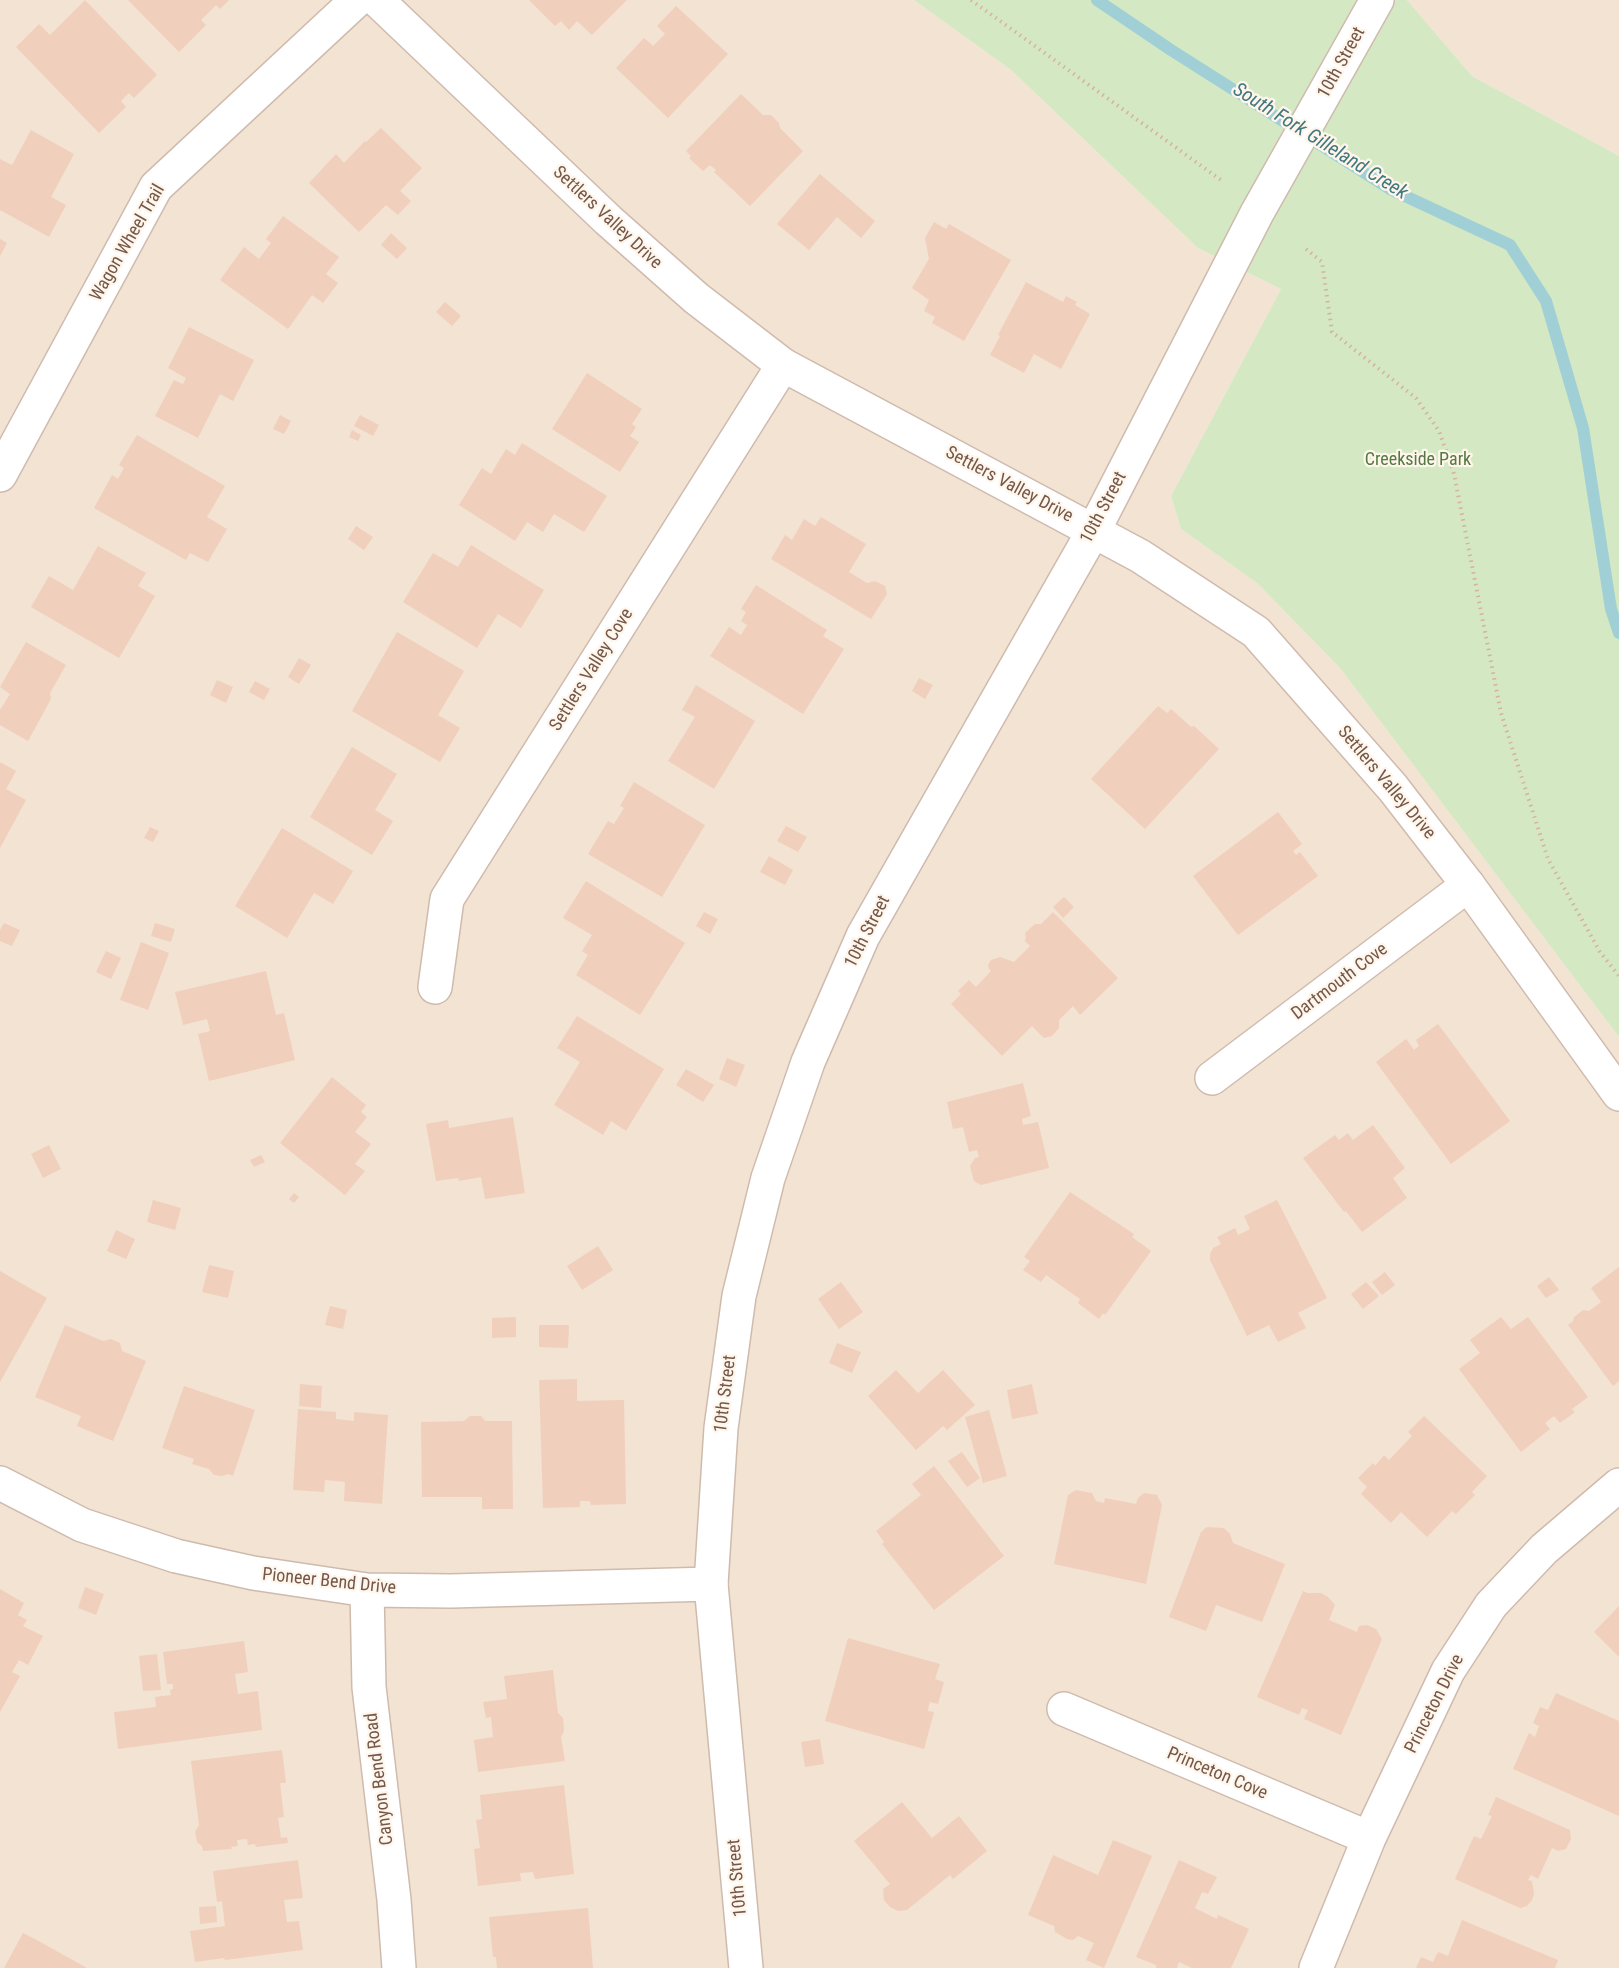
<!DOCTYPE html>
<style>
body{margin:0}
canvas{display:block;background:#fcf2e5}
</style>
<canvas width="1619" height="1968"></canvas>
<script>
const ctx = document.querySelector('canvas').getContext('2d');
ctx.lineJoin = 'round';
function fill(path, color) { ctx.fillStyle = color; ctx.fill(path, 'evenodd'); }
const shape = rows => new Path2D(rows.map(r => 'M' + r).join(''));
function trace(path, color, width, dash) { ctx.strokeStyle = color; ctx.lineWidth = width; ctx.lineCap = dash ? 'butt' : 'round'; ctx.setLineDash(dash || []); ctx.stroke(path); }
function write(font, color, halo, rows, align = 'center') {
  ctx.font = font + ' "Roboto Condensed",sans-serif'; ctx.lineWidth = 4.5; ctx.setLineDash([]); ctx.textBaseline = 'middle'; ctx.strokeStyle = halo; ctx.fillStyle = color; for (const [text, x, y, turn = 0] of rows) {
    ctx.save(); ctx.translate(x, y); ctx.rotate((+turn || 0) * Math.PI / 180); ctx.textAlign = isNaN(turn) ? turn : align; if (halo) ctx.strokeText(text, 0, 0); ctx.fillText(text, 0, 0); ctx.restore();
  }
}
const residential = shape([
 [0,0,914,0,1011,70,1198,248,1281,289,1171,496,1181,529,1257,583,1340,668,1619,1037,1619,1968,0,1968],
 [1407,0,1619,0,1619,156,1472,76]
]);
const green = shape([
 [914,0,1407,0,1472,76,1619,156,1619,1037,1340,668,1257,583,1181,529,1171,496,1281,289,1198,248,1011,70]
]);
const stream = shape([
 [1097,0,1171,50,1390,189,1510,245,1546,301,1583,428,1611,609,1619,633]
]);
const building = shape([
 [85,0,157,75,134,98,129,93,121,101,126,107,99,133,16,47,39,24,50,35],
 [128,0,229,0,220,9,216,5,201,20,206,25,179,52],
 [529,0,627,0,592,35,577,21,569,30,561,21,555,26],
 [676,6,728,54,668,118,616,68,644,38,653,46,665,34,657,26],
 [741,94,763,115,771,115,779,123,780,128,803,151,750,206,714,172,716,170,710,165,703,171,689,158,691,156,686,151],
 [381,128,422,168,400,191,411,201,398,215,386,205,359,232,309,183,336,154,344,163,365,141,366,142],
 [31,130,74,154,51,197,66,205,49,237,0,210,0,159,12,165],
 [820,174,875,221,861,238,837,217,809,250,777,224],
 [283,216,339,257,326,274,338,283,323,303,312,295,288,329,220,280,244,247,259,259,271,243,266,239],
 [934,222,946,229,949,224,1011,260,964,341,932,323,935,317,924,311,929,300,912,288,929,259,925,238],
 [391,233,407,248,397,259,381,245],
 [0,239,7,243,0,256],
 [1026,282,1063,302,1066,296,1077,302,1075,305,1090,314,1061,369,1034,354,1024,373,990,355,1000,336,998,335],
 [445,302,461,316,452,326,436,312],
 [189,327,254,360,233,401,220,394,198,438,155,416,174,380,183,384,186,378,168,368],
 [587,373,642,409,632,424,636,427,630,436,639,442,620,472,552,429],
 [280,415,291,421,284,434,273,429],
 [360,415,379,425,373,436,354,426],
 [352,430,361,435,358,441,349,437],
 [137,435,225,486,207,517,227,529,208,562,190,553,186,560,94,508,112,475,118,479,124,468,119,465],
 [522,443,607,496,584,532,554,514,543,532,527,522,515,541,459,505,482,468,491,474,506,449,515,455],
 [821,517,866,544,849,572,867,583,875,581,885,586,887,594,871,619,771,559,785,535,792,540,804,519,815,526],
 [356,526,373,537,364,550,348,539],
 [471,545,544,590,521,628,498,614,477,648,403,602,433,553,458,567],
 [98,546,146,573,138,586,155,596,119,658,31,607,49,576,73,590],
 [756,585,827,630,823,636,844,649,803,714,710,656,729,627,741,635,747,625,741,621,746,612,741,609],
 [397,632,464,671,438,715,460,728,440,762,352,711],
 [26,642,66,665,50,693,51,699,28,741,0,725,0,710,10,694,0,687],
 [299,658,311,665,299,684,288,677],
 [919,678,933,685,925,699,912,691],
 [217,680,233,687,226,703,210,695],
 [255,681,270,689,264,700,249,692],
 [696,685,755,721,714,789,668,761,695,717,682,710],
 [1158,706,1167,713,1171,709,1191,727,1194,726,1219,749,1145,829,1091,779],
 [352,747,397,774,375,810,393,821,372,855,310,817],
 [0,762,16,771,6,789,26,800,0,848],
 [634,782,705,825,662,897,588,854,608,821,614,824,624,808,620,806],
 [1278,812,1302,844,1293,851,1296,855,1300,852,1318,876,1238,935,1193,876],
 [786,826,807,837,798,852,777,841],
 [150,827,159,831,153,842,144,838],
 [282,828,353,871,333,904,314,893,287,938,235,906],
 [769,856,793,870,785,885,760,872],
 [586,881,685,943,640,1015,576,975,588,955,582,951,592,935,563,918],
 [1064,897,1074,907,1063,918,1053,907],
 [704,912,718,919,710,934,696,926],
 [1053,912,1118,978,1080,1015,1073,1006,1059,1020,1059,1028,1052,1036,1044,1038,1032,1026,1002,1056,951,1004,961,994,958,991,969,980,976,987,991,971,989,969,988,965,991,960,1000,957,1014,962,1030,946,1024,940,1026,939,1025,933,1035,924,1041,924],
 [4,923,20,930,12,946,0,941,0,930],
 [155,923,175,929,171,942,151,936],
 [141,942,169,953,148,1010,120,1000],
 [106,951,121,958,111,979,96,972],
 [266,971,276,1015,284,1013,295,1060,209,1081,198,1034,210,1031,207,1019,183,1025,175,992],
 [577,1016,664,1069,626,1131,611,1121,603,1135,554,1105,580,1062,557,1048],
 [1438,1024,1510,1121,1451,1164,1376,1062,1406,1039,1414,1050,1419,1046,1416,1040],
 [727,1058,745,1065,736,1087,719,1079],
 [686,1069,714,1085,703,1102,676,1085],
 [332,1077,366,1105,361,1112,367,1117,355,1132,371,1144,355,1164,365,1171,345,1195,280,1143],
 [1023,1083,1031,1116,1022,1119,1023,1125,1038,1122,1049,1168,981,1185,974,1181,970,1166,975,1158,979,1157,977,1150,969,1152,963,1127,953,1129,947,1102],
 [513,1117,525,1193,485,1199,481,1177,459,1181,458,1178,436,1181,426,1124,448,1120,449,1128],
 [1373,1125,1405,1168,1393,1178,1407,1198,1362,1232,1346,1211,1344,1212,1303,1158,1335,1135,1339,1140,1348,1133,1353,1140],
 [49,1145,61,1169,43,1178,31,1154],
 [261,1155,265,1162,254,1167,250,1160],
 [1070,1192,1134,1234,1132,1237,1151,1251,1105,1315,1103,1313,1099,1319,1078,1303,1080,1299,1046,1275,1041,1282,1023,1270,1030,1261,1024,1257],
 [294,1193,299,1197,294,1203,289,1199],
 [153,1200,181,1208,175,1230,147,1222],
 [1277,1200,1327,1298,1298,1313,1306,1328,1278,1342,1269,1325,1247,1336,1210,1260,1210,1254,1213,1248,1221,1244,1217,1237,1235,1228,1238,1235,1250,1229,1244,1216],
 [116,1230,135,1239,126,1259,107,1251],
 [598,1246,613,1270,582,1290,567,1266],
 [209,1265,234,1271,228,1298,202,1292],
 [1619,1267,1619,1381,1613,1386,1568,1325,1573,1321,1574,1317,1583,1310,1589,1311,1601,1302,1591,1288],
 [0,1271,47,1298,0,1382],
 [1385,1272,1395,1285,1382,1295,1372,1282],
 [1549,1277,1559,1290,1546,1298,1537,1286],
 [841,1282,863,1312,839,1329,818,1299],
 [1366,1282,1379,1296,1363,1309,1351,1294],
 [330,1306,347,1310,343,1329,325,1325],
 [516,1317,516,1337,492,1338,492,1318],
 [1501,1317,1511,1329,1528,1317,1588,1397,1572,1409,1575,1412,1560,1423,1554,1416,1545,1423,1550,1429,1521,1452,1459,1369,1480,1353,1470,1340],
 [65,1325,103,1341,111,1339,120,1343,122,1351,146,1361,113,1441,77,1426,81,1416,35,1397],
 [539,1325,569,1325,568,1348,539,1347],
 [837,1343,861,1352,852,1373,829,1363],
 [896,1370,918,1393,943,1370,975,1405,947,1430,943,1426,916,1450,868,1396],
 [577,1379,577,1401,624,1400,626,1504,591,1505,590,1501,580,1501,580,1507,543,1508,539,1380],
 [300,1384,322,1386,321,1408,299,1406],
 [1032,1384,1038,1414,1012,1419,1007,1390],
 [184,1386,255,1410,233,1476,228,1474,222,1476,214,1475,209,1469,192,1464,194,1459,162,1448],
 [298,1409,336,1412,336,1419,354,1421,354,1412,388,1415,382,1504,344,1501,345,1482,325,1480,324,1492,293,1490],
 [989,1410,1007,1476,983,1483,965,1417],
 [470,1416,481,1416,485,1421,512,1421,513,1509,482,1509,482,1497,422,1497,421,1422,464,1421],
 [1424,1416,1487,1476,1472,1492,1475,1495,1456,1514,1452,1511,1427,1537,1401,1512,1391,1523,1361,1494,1367,1487,1358,1478,1373,1463,1375,1466,1384,1455,1389,1460,1412,1436,1408,1432],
 [962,1452,980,1478,967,1487,948,1461],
 [934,1466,1004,1556,934,1610,882,1544,884,1542,876,1531,921,1495,912,1484],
 [1076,1490,1092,1493,1096,1501,1104,1503,1105,1498,1136,1504,1138,1498,1144,1493,1157,1495,1162,1505,1146,1584,1054,1564,1068,1495],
 [1207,1527,1224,1528,1230,1534,1233,1543,1285,1564,1262,1622,1216,1605,1206,1631,1169,1617,1201,1532],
 [85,1587,104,1594,96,1615,78,1608],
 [0,1589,24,1603,18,1615,27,1620,23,1626,43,1636,28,1665,19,1660,12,1672,20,1676,0,1712],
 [1303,1591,1307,1593,1321,1593,1328,1597,1335,1605,1329,1620,1357,1632,1359,1626,1367,1625,1376,1629,1382,1639,1341,1735,1304,1719,1308,1710,1302,1708,1299,1715,1257,1697],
 [1619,1606,1619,1657,1594,1632],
 [848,1638,940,1664,935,1679,944,1682,938,1704,930,1702,929,1705,928,1711,934,1712,924,1749,825,1721],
 [244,1641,248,1672,235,1674,238,1694,258,1691,262,1730,118,1749,114,1712,156,1707,155,1697,171,1695,170,1690,173,1689,173,1684,167,1684,163,1652],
 [157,1654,161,1690,143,1691,139,1656],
 [553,1670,558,1713,563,1718,564,1731,561,1737,565,1761,478,1772,474,1740,493,1737,491,1717,486,1718,483,1702,507,1699,504,1676],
 [1556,1693,1619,1721,1619,1816,1513,1769,1529,1733,1535,1737,1539,1726,1533,1723,1540,1707,1548,1710],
 [820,1739,824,1764,805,1767,801,1742],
 [282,1750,286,1783,280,1783,284,1817,278,1818,281,1838,287,1837,288,1843,256,1847,255,1844,248,1845,247,1839,237,1840,238,1846,231,1847,232,1849,203,1851,202,1846,197,1842,195,1832,199,1825,191,1761],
 [564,1785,574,1874,535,1879,533,1872,520,1873,521,1881,478,1886,474,1849,480,1848,476,1820,482,1819,480,1795],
 [1496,1797,1570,1830,1571,1839,1566,1849,1558,1851,1552,1848,1538,1879,1531,1875,1528,1880,1532,1881,1534,1894,1532,1900,1527,1906,1520,1908,1455,1879,1474,1836,1481,1839,1492,1816,1488,1815],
 [902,1802,932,1838,959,1816,987,1851,953,1879,950,1875,907,1910,898,1911,890,1907,884,1900,883,1889,890,1884,854,1841],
 [1113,1840,1152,1856,1104,1968,1086,1960,1094,1943,1078,1936,1073,1940,1067,1939,1055,1932,1054,1926,1028,1915,1053,1855,1098,1875],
 [298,1860,303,1898,284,1900,287,1922,299,1921,303,1950,225,1960,224,1958,195,1962,190,1931,225,1926,222,1901,217,1902,213,1871],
 [1179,1860,1217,1877,1208,1894,1202,1892,1195,1908,1217,1919,1218,1915,1249,1929,1231,1968,1192,1968,1179,1962,1177,1968,1156,1968,1156,1965,1136,1957],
 [216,1906,217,1922,200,1924,199,1907],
 [588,1908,593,1968,497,1968,496,1957,493,1957,489,1917],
 [1462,1920,1558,1960,1555,1968,1416,1968,1421,1957,1433,1962,1438,1952,1448,1956],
 [23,1933,35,1939,87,1968,4,1968]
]);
const path = shape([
 [971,0,1221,180],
 [1306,249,1322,262,1332,332,1416,398,1439,431,1454,474,1501,713,1548,859,1600,952,1619,976]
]);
const minor = shape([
 [0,475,156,187,357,0],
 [435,987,447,899,783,365],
 [1212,1078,1468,885],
 [0,1483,82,1525,176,1556,253,1573,367,1590,451,1591,711,1584],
 [367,1590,369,1687,394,1900,399,1968],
 [1064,1709,1369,1838],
 [1316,1968,1369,1838,1448,1671,1491,1605,1544,1549,1619,1485]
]);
const tertiary = shape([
 [377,0,608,220,696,298,783,365,1140,556,1256,632,1393,788,1468,885,1619,1094],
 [746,1968,711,1584,721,1428,739,1296,768,1178,808,1062,863,936,1094,530,1257,213,1377,0]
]);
const streetNames = [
 ["10th Street",1342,63,-61],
 ["Settlers Valley Drive",607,218,43],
 ["Wagon Wheel Trail",128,243,-60],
 ["Settlers Valley Drive",1009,485,28],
 ["10th Street",1104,508,-62],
 ["Settlers Valley Cove",592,670,-58],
 ["Settlers Valley Drive",1386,783,50],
 ["10th Street",868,932,-63],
 ["Dartmouth Cove",1340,982,-37],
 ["10th Street",726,1394,-83],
 ["Pioneer Bend Drive",329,1582,6],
 ["Princeton Drive",1435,1704,-63],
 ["Princeton Cove",1217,1774,23],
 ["Canyon Bend Road",380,1779,-97],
 ["10th Street",738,1878,-95]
];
const parkNames = [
 ["Creekside Park",1418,460]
];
const waterNames = [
 ["South Fork Gilleland Creek",1320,142,32]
];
fill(residential, '#f3e3d3');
fill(green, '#d4e9c3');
trace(stream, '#a0d0d6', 12);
fill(building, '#f1cfbd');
trace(minor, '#cfbbae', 36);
trace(tertiary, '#cfbbae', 36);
trace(path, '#d5b2a0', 4, [1.5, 4.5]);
trace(minor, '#fff', 33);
trace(tertiary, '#fff', 33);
write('18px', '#74574a', '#fff6eb', streetNames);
write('18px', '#557942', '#fff6eb', parkNames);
write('italic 20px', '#427880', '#fff6eb', waterNames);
</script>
